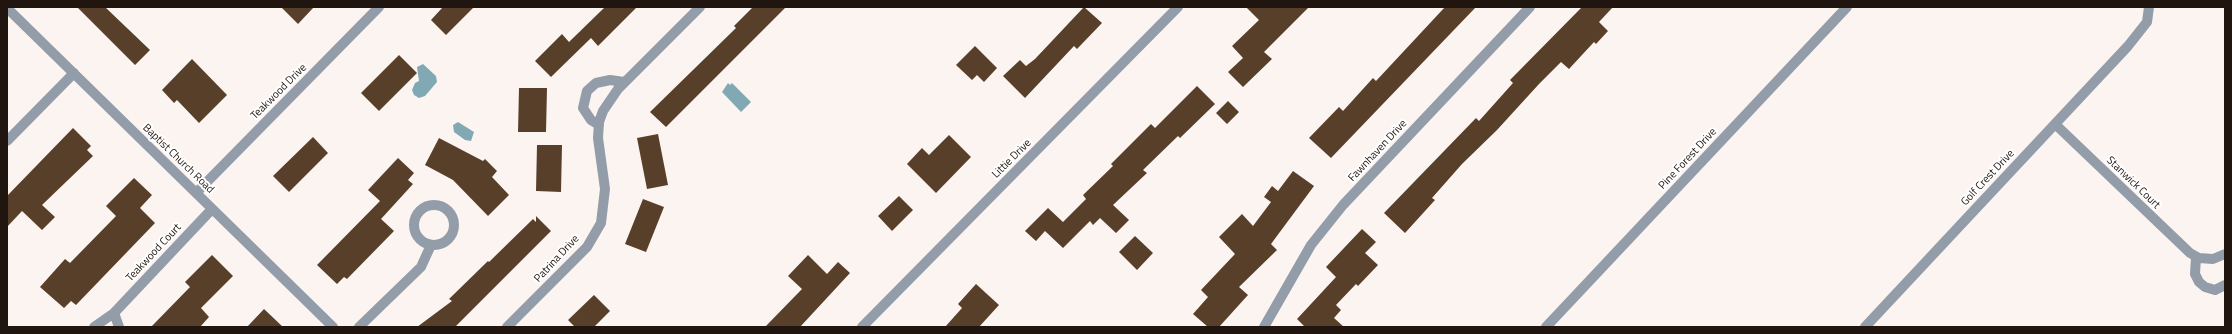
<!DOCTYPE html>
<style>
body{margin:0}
#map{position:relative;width:2232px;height:334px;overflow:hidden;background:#fcf4f1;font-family:"Titillium Web",sans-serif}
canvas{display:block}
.frame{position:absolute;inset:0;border:8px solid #21150f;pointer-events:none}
</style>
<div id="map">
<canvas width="2232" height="334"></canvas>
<div class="frame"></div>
</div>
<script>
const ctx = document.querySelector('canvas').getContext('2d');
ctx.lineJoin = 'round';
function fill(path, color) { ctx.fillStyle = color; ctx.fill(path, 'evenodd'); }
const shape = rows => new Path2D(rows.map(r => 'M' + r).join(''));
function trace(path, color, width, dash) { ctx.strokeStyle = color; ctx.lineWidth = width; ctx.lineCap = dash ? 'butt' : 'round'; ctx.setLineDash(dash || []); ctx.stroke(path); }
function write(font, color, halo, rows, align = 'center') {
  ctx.font = font + ' "Titillium Web",sans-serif'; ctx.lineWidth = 4; ctx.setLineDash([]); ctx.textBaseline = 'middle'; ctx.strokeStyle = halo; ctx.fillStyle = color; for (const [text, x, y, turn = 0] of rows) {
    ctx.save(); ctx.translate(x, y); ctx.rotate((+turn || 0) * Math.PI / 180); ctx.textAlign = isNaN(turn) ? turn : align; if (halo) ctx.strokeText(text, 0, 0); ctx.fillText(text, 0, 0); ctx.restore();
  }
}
const water = shape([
 [423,64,436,76,437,82,425,96,419,98,414,95,412,90,415,83,419,81,417,67],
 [728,83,730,85,732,83,751,102,741,112,722,92],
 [458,122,474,132,471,141,465,140,454,132,453,125]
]);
const building = shape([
 [77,7,105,7,150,50,135,65],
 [281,7,314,7,298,24],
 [443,7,474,7,446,35,431,20],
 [605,7,637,7,598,46,591,38,551,77,535,61,562,34,569,42],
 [753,7,786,7,666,127,650,112,736,28,734,26],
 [1084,7,1102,23,1077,49,1074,46,1025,98,1003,76,1020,60,1026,66,1035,59],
 [1246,7,1309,7,1264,52,1272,59,1243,87,1228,72,1243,58,1232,46,1259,20],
 [1445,7,1476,7,1331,158,1309,138,1339,107,1343,111,1373,78,1376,81],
 [1582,7,1613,7,1599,22,1608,31,1596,44,1594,42,1569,69,1561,62,1539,84,1497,130,1462,164,1432,198,1435,200,1405,233,1384,213,1476,118,1479,121,1513,83,1510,80],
 [975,46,997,68,984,82,977,75,972,80,956,65],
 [399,55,417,73,379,111,361,93],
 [192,59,227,95,199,123,177,100,174,103,162,90],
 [1197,86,1215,104,1180,138,1178,136,1143,170,1147,173,1113,205,1129,220,1116,233,1100,218,1093,225,1090,221,1063,248,1045,231,1036,241,1025,231,1048,208,1063,222,1086,199,1083,195,1113,166,1111,164,1151,124,1155,128],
 [519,88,547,88,546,132,518,132],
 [1228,101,1239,112,1227,124,1216,113],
 [73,128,91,146,87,150,93,156,42,205,55,217,42,230,22,211,7,227,7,196],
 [658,134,668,185,647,189,637,138],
 [949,135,971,157,936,193,907,164,922,148,929,155],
 [313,137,328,153,289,192,273,176],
 [439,138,483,161,485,159,497,171,492,177,509,195,488,216,453,180,425,165],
 [537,145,562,145,561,192,536,191],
 [398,158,414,173,408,180,413,184,381,219,394,231,347,279,344,277,337,284,317,265,380,201,368,190],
 [1293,171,1314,186,1271,244,1277,250,1239,287,1248,295,1219,327,1208,327,1193,314,1208,297,1201,290,1235,254,1219,237,1242,214,1253,226,1271,202,1264,197,1272,186,1278,191],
 [134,178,152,195,140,208,155,223,76,305,71,301,64,308,40,287,65,259,70,263,116,216,106,206],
 [899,196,913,210,892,231,878,216],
 [643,199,664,207,646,252,625,244],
 [536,216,551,231,455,327,417,327,452,301,449,299,488,261,489,262,533,219,536,222],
 [1362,229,1376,242,1365,253,1378,265,1358,286,1356,284,1336,305,1341,310,1334,318,1344,327,1305,327,1297,319,1336,277,1326,267],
 [1135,236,1153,253,1137,270,1119,252],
 [212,255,233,276,201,308,209,317,200,327,151,327,190,287,185,282],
 [808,255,827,274,838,262,850,273,800,327,765,327,802,289,788,276],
 [976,284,999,305,979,327,945,327,962,308,958,304],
 [594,295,610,311,594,327,575,327,568,320],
 [264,309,283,327,247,327]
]);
const minor = shape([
 [7,8,333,327],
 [2055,124,2190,253,2199,258,2213,259,2225,254],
 [599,125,591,120,583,108,587,91,596,83,610,80,624,82],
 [7,141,74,73],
 [196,193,379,7],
 '414 225a20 20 0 1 1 40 0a20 20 0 1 1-40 0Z',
 [2196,257,2195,274,2199,282,2205,287,2215,290,2225,285],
 [114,313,119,327],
 [94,327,114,313,212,209],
 [359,327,421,267,431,245],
 [507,327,587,247,601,223,605,189,598,138,599,122,603,111,618,89,700,7],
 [862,327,1178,7],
 [1264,327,1311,245,1343,205,1530,7],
 [1546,327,1847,7],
 [1865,327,2128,46,2147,22,2149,7]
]);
const streetNames = [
 ["Teakwood Drive",279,92,-45],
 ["Fawnhaven Drive",1378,151,-47],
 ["Baptist Church Road",178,159,44],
 ["Littie Drive",1012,159,-45],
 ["Pine Forest Drive",1688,159,-47],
 ["Golf Crest Drive",1988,178,-47],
 ["Stanwick Court",2133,183,44],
 ["Teakwood Court",154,253,-47],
 ["Patrina Drive",557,259,-47]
];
fill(water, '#81a9b4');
fill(building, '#583f2a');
trace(minor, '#939da9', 10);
write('11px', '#21150f', '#fff', streetNames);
</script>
